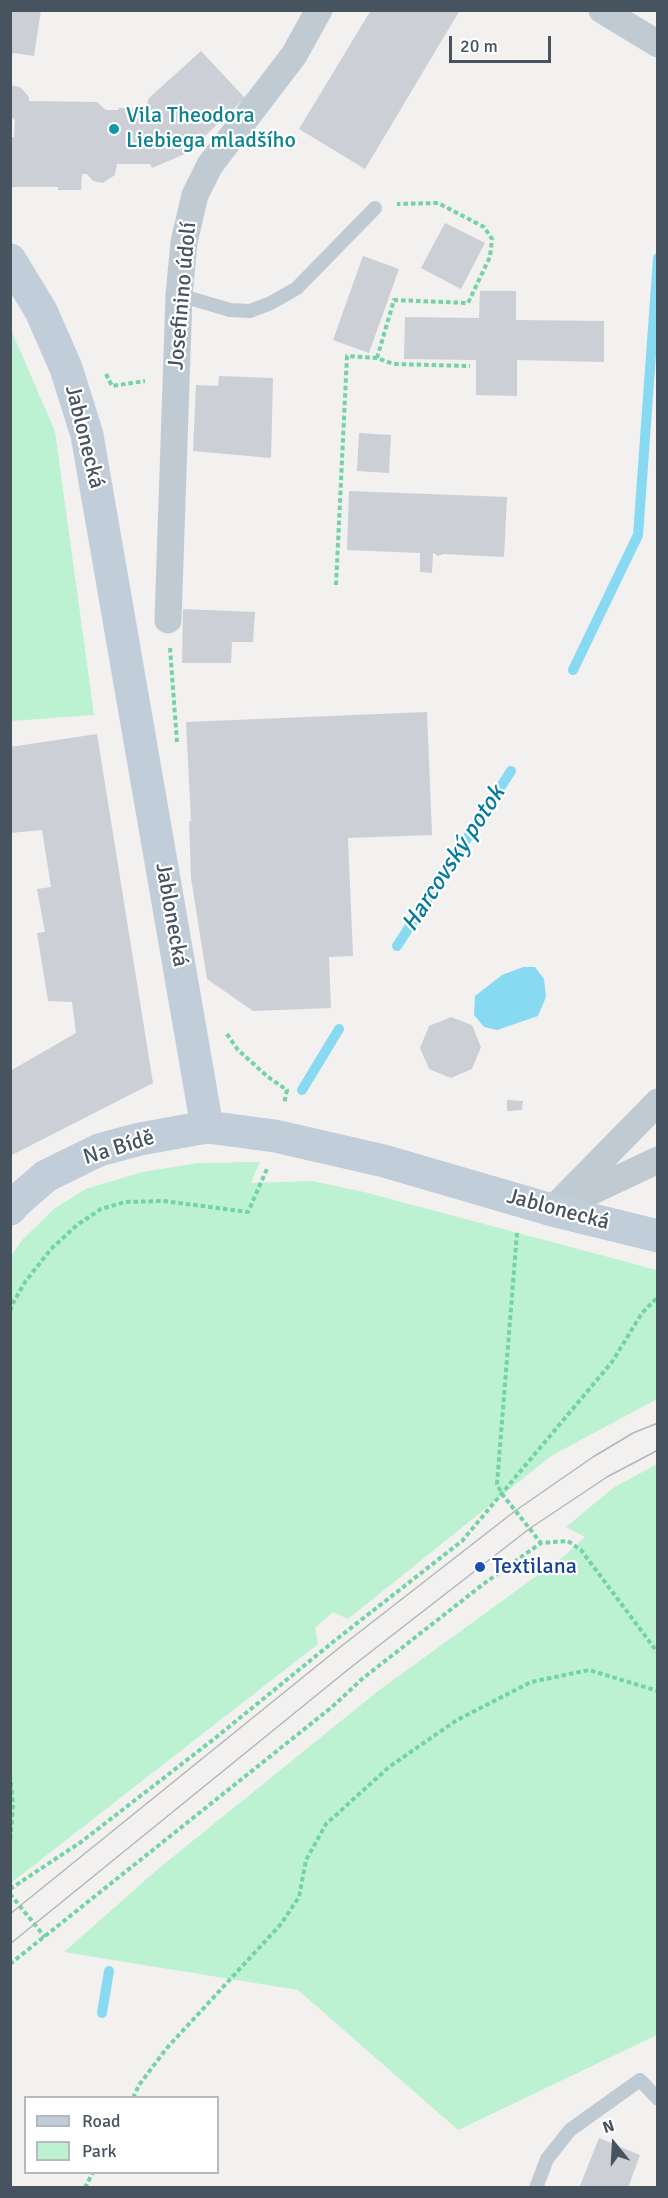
<!DOCTYPE html>
<meta charset="utf-8">
<style>
body{margin:0}
#map{position:relative;width:668px;height:2198px;overflow:hidden;background:#f3f0f0;font-family:Signika,sans-serif}
canvas{display:block}
.frame{position:absolute;inset:0;border:12px solid #47535f;pointer-events:none}
.legend{position:absolute;left:24px;top:2096px;width:195px;height:78px;box-sizing:border-box;background:#fff;border:2px solid #b5babf;margin:0;padding:8px 10px;list-style:none;font-size:18px;color:#47535f}
.legend li{display:flex;align-items:center;gap:12px;height:30px}
.legend b{width:30px;border:2px solid #b5babf}
.north{position:absolute;left:584px;top:2114px;width:60px;height:60px;-webkit-text-stroke:4px #fff;paint-order:stroke;rotate:342deg;font-size:16px;font-weight:700;line-height:24px;text-align:center;color:#47535f}
.north::after{content:'';display:block;margin:auto;width:21px;height:27px;background:#47535f;clip-path:polygon(50% 0,100% 100%,50% 72%,0 100%)}
.scale{position:absolute;left:449px;top:36px;width:102px;height:27px;box-sizing:border-box;border:3px solid #47535f;border-top:0;padding-left:8px;font-size:18px;line-height:21px;white-space:nowrap;color:#47535f;-webkit-text-stroke:4px #fff;paint-order:stroke}
</style>
<div id="map">
<canvas width="668" height="2198"></canvas>
<div class="frame"></div>
<ul class="legend">
<li><b style="height:8px;background:#c2cdda"></b>Road</li>
<li><b style="height:16px;background:#bcf2d2"></b>Park</li>
</ul>
<div class="north">N</div>
<div class="scale">20 m</div>
</div>
<script>
const ctx = document.querySelector('canvas').getContext('2d');
ctx.lineJoin = 'round';
function fill(path, color) { ctx.fillStyle = color; ctx.fill(path, 'evenodd'); }
const shape = rows => new Path2D(rows.map(r => 'M' + r).join(''));
function trace(path, color, width, dash) { ctx.strokeStyle = color; ctx.lineWidth = width; ctx.lineCap = dash ? 'butt' : 'round'; ctx.setLineDash(dash || []); ctx.stroke(path); }
function write(font, color, halo, rows, align = 'center') {
  ctx.font = font + ' Signika,sans-serif'; ctx.lineWidth = 4.5; ctx.setLineDash([]); ctx.textBaseline = 'middle'; ctx.strokeStyle = halo; ctx.fillStyle = color; for (const [text, x, y, turn = 0] of rows) {
    ctx.save(); ctx.translate(x, y); ctx.rotate((+turn || 0) * Math.PI / 180); ctx.textAlign = isNaN(turn) ? turn : align; if (halo) ctx.strokeText(text, 0, 0); ctx.fillText(text, 0, 0); ctx.restore();
  }
}
const green = shape([
 [11,330,55,431,94,715,11,721],
 [260,1162,251,1183,312,1181,364,1192,657,1270,657,1399,551,1456,348,1619,333,1612,315,1628,318,1644,11,1883,11,1256,23,1239,55,1208,86,1189,142,1172,198,1163],
 [657,1464,657,2035,458,2130,298,1990,64,1952,158,1869,378,1691,564,1556,585,1537,566,1527,613,1488]
]);
const water = shape([
 [523,967,535,967,544,979,546,997,538,1016,497,1030,484,1027,474,1015,475,996,502,975]
]);
const stream = shape([
 [573,670,638,535,658,258],
 [397,946,511,771],
 [302,1090,339,1029],
 [102,2013,109,1971]
]);
const building = shape([
 [10,10,41,10,34,56,13,53,10,60],
 [371,10,460,10,365,169,299,129],
 [201,51,245,98,187,153,152,168,150,164,117,164,115,175,103,183,93,181,87,174,82,174,81,190,58,190,58,187,10,187,10,137,14,137,15,120,10,116,10,85,20,87,29,97,29,101,97,102,106,110,119,110,118,108,146,108,149,98],
 [445,223,485,243,461,289,421,268],
 [363,256,399,269,369,353,333,340],
 [480,291,516,291,516,320,604,321,604,362,517,360,517,396,476,395,476,360,404,359,405,317,479,318],
 [219,376,273,378,271,458,193,451,196,385,218,386],
 [359,433,391,435,389,473,357,471],
 [349,491,507,497,504,557,443,554,438,556,433,553,432,573,420,572,420,553,347,550],
 [183,609,255,612,253,642,232,642,231,663,182,663],
 [427,712,432,835,348,838,353,956,329,957,331,1008,253,1011,207,979,191,878,189,821,191,821,186,722],
 [97,734,153,1083,10,1156,10,1071,76,1033,72,1002,48,1001,37,933,45,932,37,889,51,887,42,830,10,833,10,747],
 [451,1017,472,1025,481,1047,472,1069,451,1078,429,1069,420,1048,429,1026],
 [507,1100,523,1101,522,1110,507,1111],
 [599,2138,640,2155,628,2188,579,2188]
]);
const path = shape([
 [377,358,394,300,468,303,490,257,492,239,484,227,438,203,397,204],
 [106,374,112,386,145,381],
 [336,585,347,356,377,358,394,364,470,366],
 [170,648,177,742],
 [227,1034,238,1050,268,1077,287,1090,284,1104],
 [517,1233,497,1484,502,1494,541,1543],
 [10,1311,13,1303,25,1282,51,1249,77,1225,101,1209,125,1202,164,1201,248,1212,267,1169],
 [10,1775,13,1805,10,1844],
 [10,1889,81,1842,214,1739,333,1642,462,1541,612,1362,642,1313,658,1297],
 [10,1894,45,1937],
 [10,1964,332,1707,362,1679,486,1582,541,1543,568,1541,581,1550,658,1653],
 [133,2098,139,2085,166,2049,281,1924,299,1897,306,1860,326,1824,389,1767,457,1720,531,1682,589,1670,658,1691],
 [85,2188,93,2172]
]);
const lane = shape([
 [179,295,230,310,250,311,271,303,297,288,375,208],
 [536,2188,547,2159,570,2130,640,2080,658,2099]
]);
const street = shape([
 [602,10,658,44],
 [168,620,179,295,184,242,195,195,210,165,294,55,319,10],
 [569,1202,658,1160],
 [552,1210,658,1102]
]);
const secondary = shape([
 [10,260,41,311,66,368,87,435,207,1127],
 [10,1209,16,1202,46,1176,99,1150,140,1139,207,1127,275,1136,384,1161,552,1210,658,1236]
]);
const tram = shape([
 [10,1914,339,1648,515,1511,593,1457,633,1433,658,1423],
 [10,1944,350,1668,529,1529,607,1477,658,1450]
]);
const markers = [
 [114,129,6,"#0f9aa8"],
 [480,1567,6,"#1a4fb4"]
];
const cultureNames = [
 ["Vila Theodora",126,116],
 ["Liebiega mladšího",126,141]
];
const streetNames = [
 ["Josefinino údolí",183,296,-85],
 ["Jablonecká",84,437,76],
 ["Jablonecká",171,915,80],
 ["Na Bídě",119,1148,-17],
 ["Jablonecká",558,1210,15]
];
const transitNames = [
 ["Textilana",492,1567]
];
const waterNames = [
 ["Harcovský potok",454,859,-57]
];
fill(green, '#bcf2d2');
fill(water, '#87daf2');
trace(stream, '#87daf2', 10);
fill(building, '#cccfd5');
trace(path, '#72d3a4', 4, [4.5, 3]);
trace(lane, '#c0cad3', 14);
trace(street, '#c0cad3', 27);
trace(secondary, '#c2cdda', 33);
trace(tram, '#b2b5bb', 1.5);
for (const [x, y, r, color] of markers) { const dot = new Path2D(); dot.arc(x, y, r, 0, 2 * Math.PI); ctx.fillStyle = color; ctx.fill(dot); trace(dot, '#fff', 2); }
write('22px', '#0d838f', '#fff', cultureNames, 'left');
write('22px', '#47535f', '#fff', streetNames);
write('22px', '#164399', '#fff', transitNames, 'left');
write('italic 24px', '#057a9c', '#fff', waterNames);
</script>
